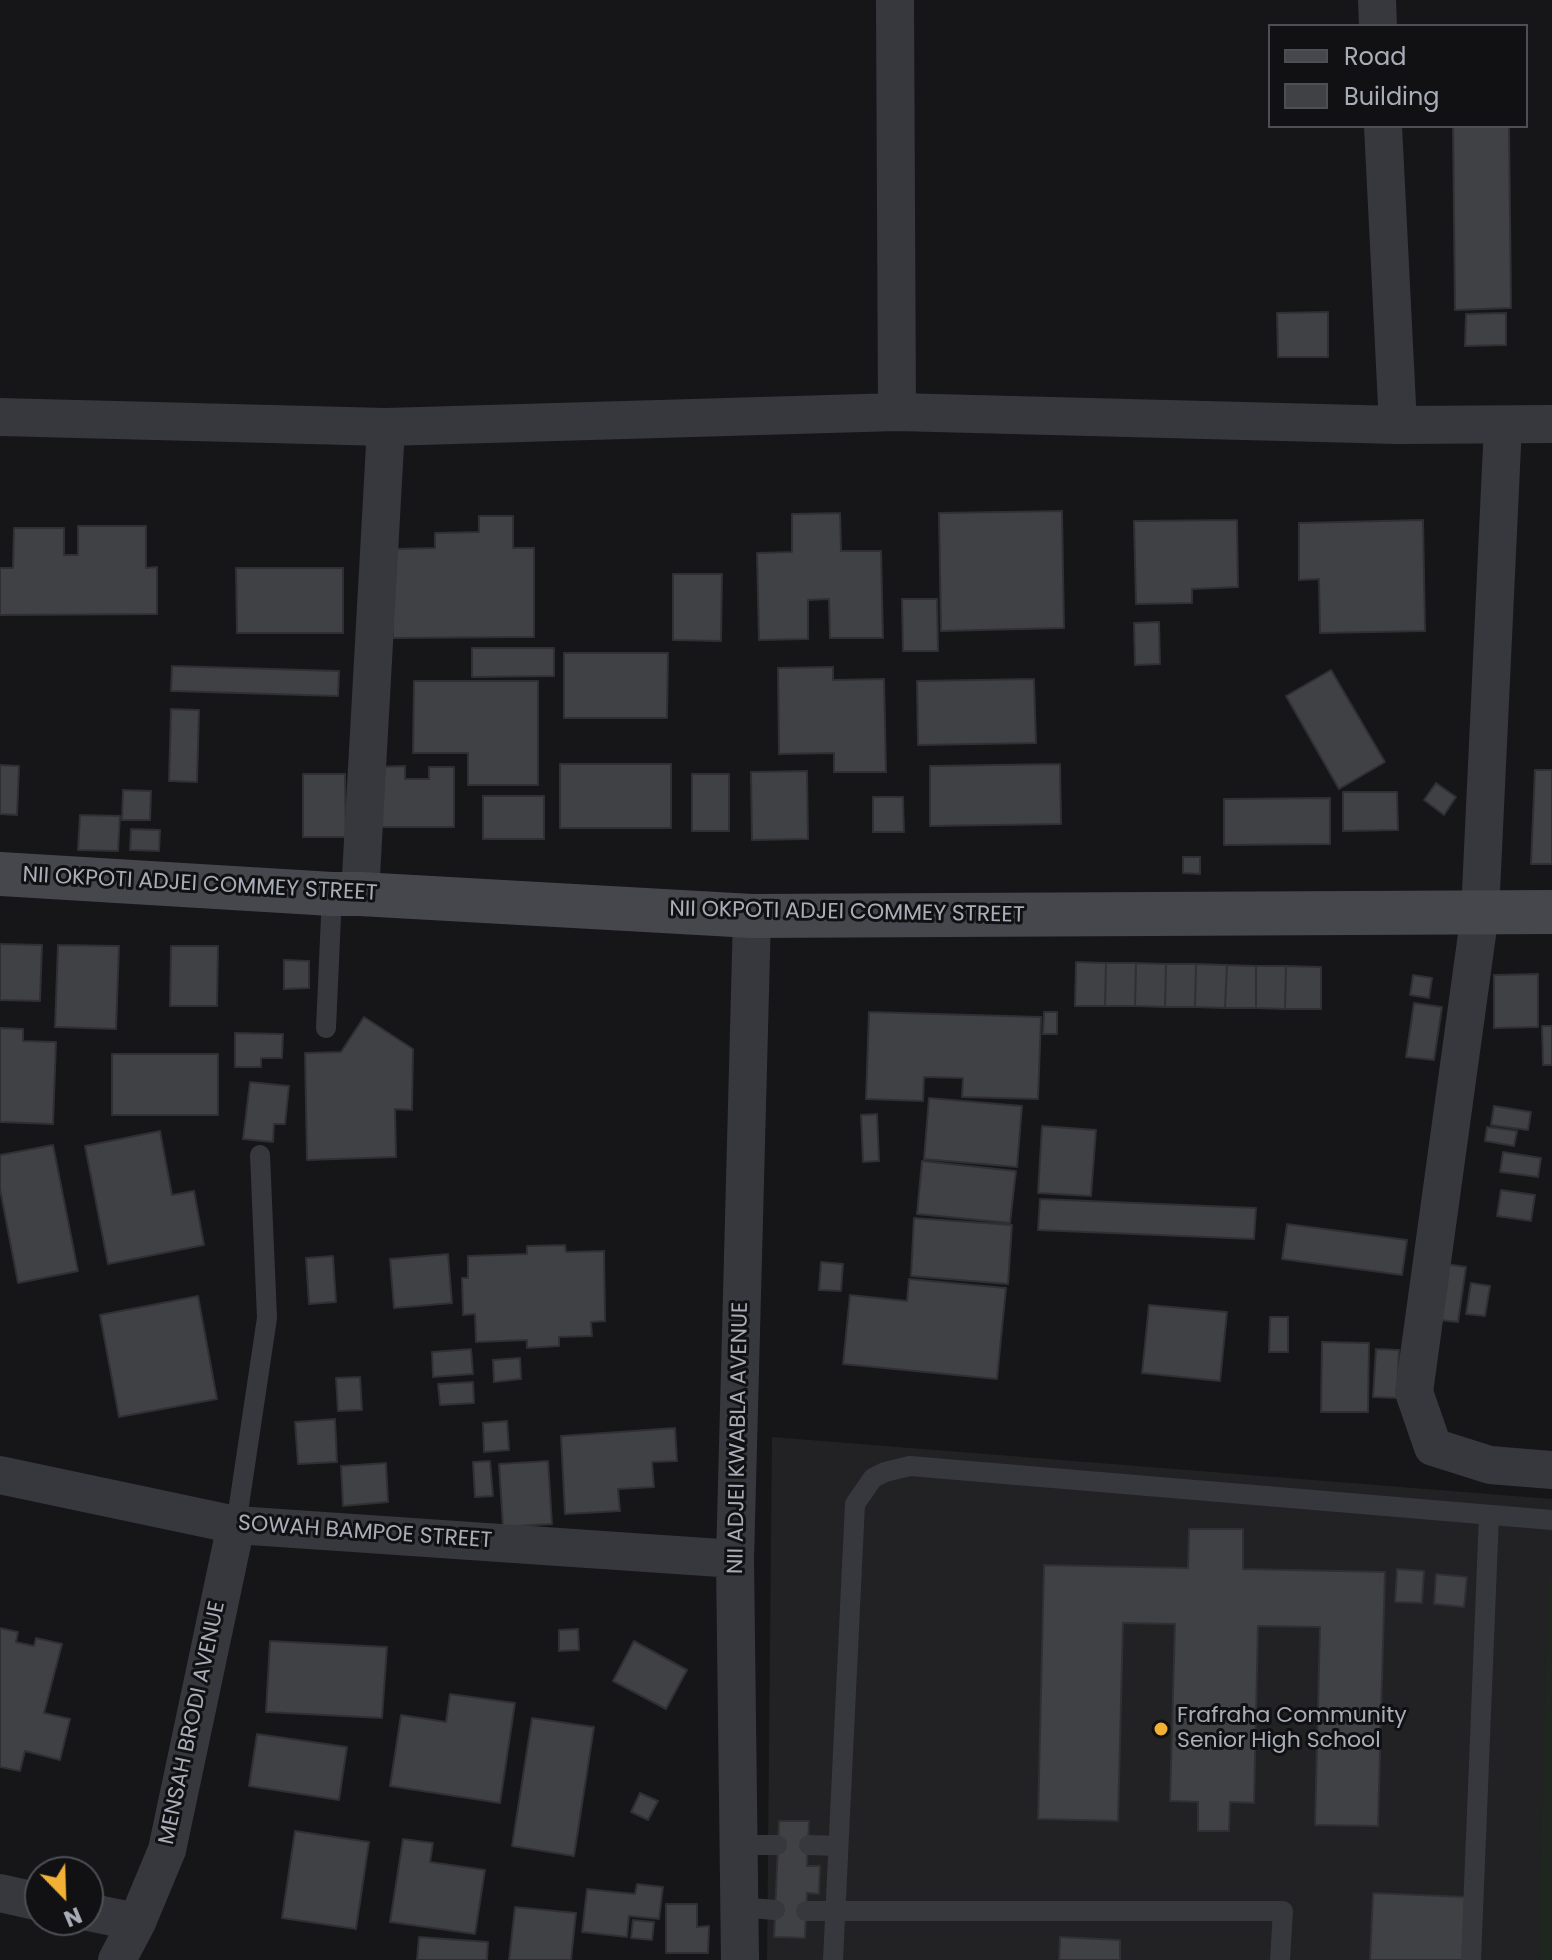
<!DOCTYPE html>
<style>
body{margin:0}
#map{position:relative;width:1552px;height:1960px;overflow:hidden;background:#161618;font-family:Poppins,sans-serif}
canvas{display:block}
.legend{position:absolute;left:1268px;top:24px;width:260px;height:104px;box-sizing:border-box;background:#111113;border:2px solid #4d4f55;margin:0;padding:10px 14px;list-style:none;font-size:24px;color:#a8adb8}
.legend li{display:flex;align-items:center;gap:16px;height:40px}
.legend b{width:40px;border:2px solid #4d4f55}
.north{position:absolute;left:24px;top:1856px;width:80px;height:80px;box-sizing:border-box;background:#111113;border:2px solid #4d4f55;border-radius:50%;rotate:157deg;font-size:22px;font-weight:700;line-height:32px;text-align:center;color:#a8adb8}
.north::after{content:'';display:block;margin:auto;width:28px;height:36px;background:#f2b134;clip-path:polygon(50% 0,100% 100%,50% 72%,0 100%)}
</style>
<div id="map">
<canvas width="1552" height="1960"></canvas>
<ul class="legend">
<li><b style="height:10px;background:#45474d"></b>Road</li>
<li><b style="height:22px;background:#404145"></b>Building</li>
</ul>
<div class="north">N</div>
</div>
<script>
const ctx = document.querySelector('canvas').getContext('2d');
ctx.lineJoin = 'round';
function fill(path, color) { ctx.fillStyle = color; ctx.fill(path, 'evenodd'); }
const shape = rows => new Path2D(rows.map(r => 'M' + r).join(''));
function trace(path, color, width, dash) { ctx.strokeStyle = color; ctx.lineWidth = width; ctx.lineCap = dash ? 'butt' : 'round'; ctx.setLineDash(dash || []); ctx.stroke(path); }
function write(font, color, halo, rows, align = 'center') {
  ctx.font = font + ' Poppins,sans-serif'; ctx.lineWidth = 6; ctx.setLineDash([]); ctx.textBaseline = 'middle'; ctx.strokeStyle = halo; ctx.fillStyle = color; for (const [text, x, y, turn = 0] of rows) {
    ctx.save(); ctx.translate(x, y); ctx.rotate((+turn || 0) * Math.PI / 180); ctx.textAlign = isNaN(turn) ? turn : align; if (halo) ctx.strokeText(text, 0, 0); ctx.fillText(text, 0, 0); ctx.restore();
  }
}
const built = shape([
 [772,1437,1552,1499,1552,1960,767,1960]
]);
const green = shape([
 [1548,1579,1552,1579,1552,1960,1538,1960]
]);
const building = shape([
 [1453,126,1509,126,1511,308,1455,310,1453,126],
 [1328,312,1328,357,1278,357,1277,313,1328,312],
 [1506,313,1506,345,1465,346,1466,314,1506,313],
 [1062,511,1064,628,941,631,939,513,1062,511],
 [840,513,841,551,881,551,883,638,830,638,829,599,808,600,808,639,759,640,757,553,792,552,792,514,840,513],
 [479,516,513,516,513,548,534,548,534,637,393,638,393,549,435,548,435,533,479,532,479,516],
 [1237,520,1238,587,1192,589,1192,603,1136,604,1134,521,1237,520],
 [1423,520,1425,631,1320,633,1319,579,1299,580,1299,523,1423,520],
 [78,526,146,526,146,568,157,567,157,614,0,615,0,568,13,568,14,528,64,528,64,555,78,555,78,526],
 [236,568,343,568,343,633,237,633,236,568],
 [673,574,722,574,721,641,673,640,673,574],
 [902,599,937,599,938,651,903,651,902,599],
 [1159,622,1160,664,1135,665,1134,623,1159,622],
 [472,648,554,648,554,676,472,677,472,648],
 [564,653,668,653,667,718,564,718,564,653],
 [172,666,339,671,338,696,171,691,172,666],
 [833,667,833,680,884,679,886,772,834,772,834,753,779,754,778,668,833,667],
 [1331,670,1385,762,1339,789,1286,696,1331,670],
 [1034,679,1036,743,918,745,917,681,1034,679],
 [414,681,538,681,538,785,468,785,468,753,413,753,414,681],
 [171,709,199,710,197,782,169,781,171,709],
 [560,764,671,764,671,828,560,828,560,764],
 [1060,764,1061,824,930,826,930,766,1060,764],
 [0,765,19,766,17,815,0,814,0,765],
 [405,766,405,779,429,779,429,767,454,767,454,827,382,827,372,767,405,766],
 [1535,770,1552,770,1552,864,1531,864,1535,770],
 [807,771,808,839,752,840,751,772,807,771],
 [303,774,345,774,346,837,303,837,303,774],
 [692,774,729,774,729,831,692,831,692,774],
 [1436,783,1456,797,1444,815,1424,800,1436,783],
 [123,790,151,791,150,820,122,820,123,790],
 [1343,792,1397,792,1398,830,1343,831,1343,792],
 [483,796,544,796,544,839,483,839,483,796],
 [873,797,903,797,904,832,873,832,873,797],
 [1330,798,1330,844,1224,845,1224,799,1330,798],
 [80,815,120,816,118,851,78,850,80,815],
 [131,829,160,830,159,851,130,850,131,829],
 [1183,857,1200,857,1200,874,1183,873,1183,857],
 [0,944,42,945,40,1001,0,1000,0,944],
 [58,945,119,946,116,1029,55,1027,58,945],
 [171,946,218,946,217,1006,170,1006,171,946],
 [284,960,309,961,309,988,284,989,284,960],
 [1076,962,1106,963,1105,1006,1075,1006,1076,962],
 [1106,963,1136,963,1135,1006,1105,1006,1106,963],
 [1136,963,1166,964,1165,1007,1135,1006,1136,963],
 [1166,964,1196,964,1195,1007,1165,1007,1166,964],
 [1196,964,1227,965,1225,1008,1195,1007,1196,964],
 [1227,965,1256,966,1256,1008,1225,1008,1227,965],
 [1256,966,1286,966,1285,1009,1256,1008,1256,966],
 [1286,966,1321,967,1321,1009,1285,1009,1286,966],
 [1538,974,1538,1027,1494,1028,1494,975,1538,974],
 [1413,975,1432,978,1429,998,1410,995,1413,975],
 [1414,1003,1442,1007,1434,1060,1406,1057,1414,1003],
 [869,1012,1041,1017,1038,1099,962,1097,963,1078,924,1077,923,1101,866,1099,869,1012],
 [1044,1012,1057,1012,1057,1034,1043,1034,1044,1012],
 [364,1017,413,1049,412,1110,395,1109,396,1157,307,1160,305,1053,341,1052,364,1017],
 [1542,1026,1552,1026,1552,1065,1543,1065,1542,1026],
 [0,1028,23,1029,23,1041,56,1042,53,1124,0,1122,0,1028],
 [235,1033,283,1034,282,1058,261,1058,261,1067,235,1067,235,1033],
 [112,1054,218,1054,218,1115,112,1115,112,1054],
 [250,1082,289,1086,285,1124,274,1124,273,1142,243,1139,250,1082],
 [929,1098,1022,1106,1017,1167,924,1159,929,1098],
 [1494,1106,1531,1112,1528,1130,1491,1125,1494,1106],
 [877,1114,879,1161,863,1162,861,1115,877,1114],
 [1042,1126,1096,1130,1091,1196,1038,1193,1042,1126],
 [1487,1127,1517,1131,1514,1146,1485,1141,1487,1127],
 [160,1131,172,1195,194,1191,204,1245,108,1264,85,1146,160,1131],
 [53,1145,78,1271,18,1283,0,1189,0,1155,53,1145],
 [1503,1152,1541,1158,1538,1177,1500,1172,1503,1152],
 [922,1161,1016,1171,1010,1223,917,1214,922,1161],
 [1501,1190,1535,1195,1531,1221,1497,1216,1501,1190],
 [1040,1199,1256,1208,1254,1239,1038,1230,1040,1199],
 [914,1218,1012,1225,1008,1284,911,1276,914,1218],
 [1287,1224,1407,1240,1402,1275,1282,1259,1287,1224],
 [565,1245,566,1252,604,1251,605,1321,591,1322,592,1336,559,1337,559,1346,527,1348,527,1340,476,1342,475,1314,463,1315,462,1278,468,1278,468,1256,527,1254,527,1246,565,1245],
 [448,1254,452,1303,394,1308,390,1259,448,1254],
 [333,1256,336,1302,309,1304,306,1258,333,1256],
 [821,1262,843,1264,841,1291,819,1290,821,1262],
 [1439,1263,1466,1267,1458,1322,1430,1319,1439,1263],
 [909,1279,1006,1288,997,1379,843,1364,850,1295,907,1301,909,1279],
 [1471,1283,1490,1286,1485,1316,1466,1314,1471,1283],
 [198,1296,217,1399,119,1417,100,1315,198,1296],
 [1149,1305,1227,1312,1220,1381,1142,1373,1149,1305],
 [1270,1317,1288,1317,1288,1352,1269,1352,1270,1317],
 [1322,1342,1369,1343,1368,1412,1321,1412,1322,1342],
 [471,1349,473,1374,433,1377,432,1352,471,1349],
 [1376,1349,1399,1350,1397,1398,1373,1397,1376,1349],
 [520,1358,521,1379,494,1382,493,1360,520,1358],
 [360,1377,362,1410,338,1411,336,1378,360,1377],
 [473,1382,474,1403,440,1405,438,1384,473,1382],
 [335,1419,337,1462,298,1464,295,1422,335,1419],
 [507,1421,509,1450,484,1452,483,1423,507,1421],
 [675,1428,677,1461,652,1462,654,1487,618,1489,620,1511,565,1514,561,1436,675,1428],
 [490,1461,493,1496,475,1497,473,1462,490,1461],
 [548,1461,552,1524,503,1527,499,1464,548,1461],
 [386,1463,388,1502,343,1506,341,1466,386,1463],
 [1189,1529,1243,1529,1243,1569,1385,1572,1378,1826,1315,1825,1320,1627,1258,1626,1254,1803,1230,1802,1229,1831,1198,1831,1198,1802,1170,1801,1175,1624,1123,1623,1118,1821,1038,1819,1044,1565,1188,1568,1189,1529],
 [1397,1569,1424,1571,1422,1603,1395,1602,1397,1569],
 [1436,1574,1467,1577,1464,1607,1434,1604,1436,1574],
 [0,1628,18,1632,16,1642,34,1646,36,1638,62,1644,44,1713,70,1719,60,1760,25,1751,20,1771,0,1767,0,1628],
 [578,1629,579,1650,559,1651,559,1630,578,1629],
 [270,1641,387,1647,382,1718,266,1712,270,1641],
 [634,1641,687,1670,666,1709,613,1681,634,1641],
 [450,1694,515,1703,500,1803,390,1786,401,1715,446,1722,450,1694],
 [532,1718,594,1727,574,1856,512,1846,532,1718],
 [257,1734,347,1747,339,1800,249,1786,257,1734],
 [640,1793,658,1801,648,1820,631,1812,640,1793],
 [779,1821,809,1821,807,1866,820,1866,819,1894,807,1893,805,1938,774,1937,779,1821],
 [295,1831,369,1842,356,1929,282,1918,295,1831],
 [403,1839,433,1843,430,1862,485,1870,475,1934,390,1922,403,1839],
 [637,1884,663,1887,659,1919,629,1916,627,1937,582,1932,587,1889,635,1894,637,1884],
 [1373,1893,1467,1897,1464,1960,1370,1960,1373,1893],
 [666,1904,697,1904,697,1927,709,1926,708,1953,666,1953,666,1904],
 [515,1907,576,1913,571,1960,509,1960,515,1907],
 [633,1920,654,1922,652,1940,631,1938,633,1920],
 [419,1937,488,1942,487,1960,417,1960,419,1937],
 [1060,1937,1120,1940,1120,1960,1059,1960,1060,1937]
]);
const lane = shape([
 [326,1028,332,894],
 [236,1525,267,1318,260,1155],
 [740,1845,777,1845],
 [809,1845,838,1846],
 [738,1907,775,1910],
 [806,1911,1283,1911,1280,1960],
 [833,1960,855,1504,873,1478,885,1472,910,1466,1552,1520],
 [1471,1960,1489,1515]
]);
const street = shape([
 [895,0,897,412],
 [1377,0,1378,26],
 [1383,126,1398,425],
 [0,417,386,427,897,412,1398,425,1552,424],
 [1503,425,1480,913,1414,1392,1433,1447,1490,1465,1552,1470],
 [360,894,386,427],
 [0,1475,236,1525,735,1559],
 [0,1893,40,1902],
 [88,1912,137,1922],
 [117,1960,137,1922,167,1850,236,1525],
 [740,1960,735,1559,752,916]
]);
const secondary = shape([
 [0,874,332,894,360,894,752,916,1552,912]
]);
const markers = [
 [1161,1729,8,"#f2b134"]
];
const streetNames = [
 ["NII OKPOTI ADJEI COMMEY STREET",200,885,3],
 ["NII OKPOTI ADJEI COMMEY STREET",847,913,1],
 ["NII ADJEI KWABLA AVENUE",739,1438,-89],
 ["SOWAH BAMPOE STREET",365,1533,4],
 ["MENSAH BRODI AVENUE",193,1723,-78]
];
const poiNames = [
 ["Frafraha Community",1177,1716],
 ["Senior High School",1177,1741]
];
fill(built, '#222225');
fill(green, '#1e261f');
fill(building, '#404145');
trace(building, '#303034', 2);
trace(lane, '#37383d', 20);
trace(street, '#37383d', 38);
trace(secondary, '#45474d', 44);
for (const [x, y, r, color] of markers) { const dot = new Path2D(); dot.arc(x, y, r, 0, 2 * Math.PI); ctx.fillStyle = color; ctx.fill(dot); trace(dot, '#111113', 3); }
write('22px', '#a8adb8', '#111113', streetNames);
write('22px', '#a8adb8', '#111113', poiNames, 'left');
</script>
